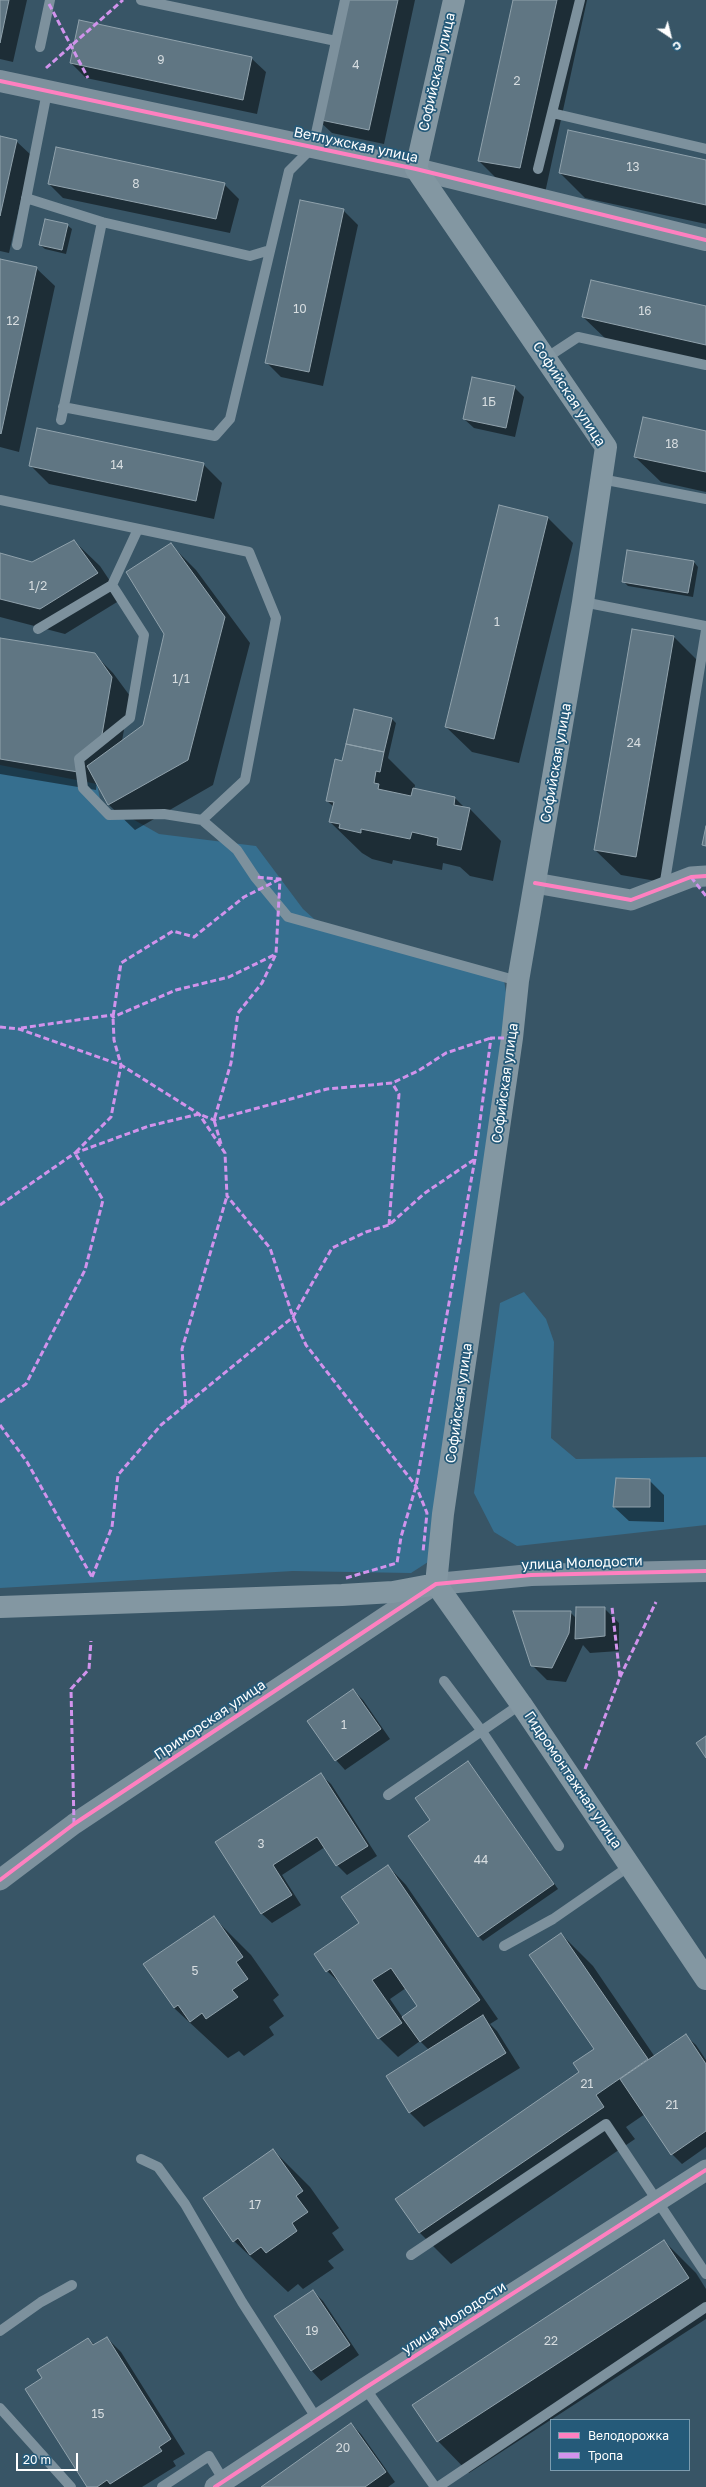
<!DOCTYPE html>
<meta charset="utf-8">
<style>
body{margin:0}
#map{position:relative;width:706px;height:2487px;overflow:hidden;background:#385566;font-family:"Golos Text",sans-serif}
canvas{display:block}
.legend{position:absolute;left:550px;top:2419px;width:140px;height:52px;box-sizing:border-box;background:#255a79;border:1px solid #7c9caf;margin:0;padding:5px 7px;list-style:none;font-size:12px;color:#fff}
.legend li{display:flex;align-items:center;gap:8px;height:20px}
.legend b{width:20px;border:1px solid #7c9caf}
.north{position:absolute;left:650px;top:16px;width:40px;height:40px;-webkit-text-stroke:3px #255a79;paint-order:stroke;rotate:145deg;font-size:11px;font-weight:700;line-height:16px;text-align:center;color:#fff}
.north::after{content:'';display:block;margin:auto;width:14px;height:18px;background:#fff;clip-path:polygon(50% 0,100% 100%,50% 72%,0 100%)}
.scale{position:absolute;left:16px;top:2453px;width:62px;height:18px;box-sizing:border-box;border:2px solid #fff;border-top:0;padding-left:5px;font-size:12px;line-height:14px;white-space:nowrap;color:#fff;-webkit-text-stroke:3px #255a79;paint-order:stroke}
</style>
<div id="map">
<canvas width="706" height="2487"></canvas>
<ul class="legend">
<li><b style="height:5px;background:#ff80c0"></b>Велодорожка</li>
<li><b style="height:5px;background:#d193ec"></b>Тропа</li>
</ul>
<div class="north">С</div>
<div class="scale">20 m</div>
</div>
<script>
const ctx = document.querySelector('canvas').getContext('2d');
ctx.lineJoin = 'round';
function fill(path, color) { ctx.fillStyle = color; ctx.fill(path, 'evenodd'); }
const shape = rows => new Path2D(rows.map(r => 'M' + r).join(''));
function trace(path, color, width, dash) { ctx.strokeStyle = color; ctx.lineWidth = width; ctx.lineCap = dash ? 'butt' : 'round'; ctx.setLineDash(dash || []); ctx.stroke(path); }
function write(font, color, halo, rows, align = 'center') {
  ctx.font = font + ' "Golos Text",sans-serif'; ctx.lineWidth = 3.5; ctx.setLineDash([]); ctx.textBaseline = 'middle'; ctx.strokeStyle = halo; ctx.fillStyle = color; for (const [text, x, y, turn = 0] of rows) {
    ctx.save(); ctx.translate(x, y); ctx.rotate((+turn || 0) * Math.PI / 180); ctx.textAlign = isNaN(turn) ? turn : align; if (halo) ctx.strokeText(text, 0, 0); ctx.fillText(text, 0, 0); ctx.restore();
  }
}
const green = shape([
 [0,765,97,784,103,814,129,817,159,834,256,846,303,909,323,927,449,957,504,980,509,1011,428,1562,411,1573,293,1571,0,1588],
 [524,1292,546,1319,554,1342,551,1438,576,1459,706,1457,706,1525,517,1546,494,1532,474,1493,500,1303]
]);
const shadow = shape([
 [0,0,27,0,13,62,0,59],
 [343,0,415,0,384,144,332,133,317,119],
 [514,0,587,0,545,193,504,186,479,161],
 [251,58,266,72,257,114,86,78,71,63],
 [0,138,16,141,31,155,9,253,0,251],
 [706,161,706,224,585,198,560,173],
 [49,184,224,184,239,199,230,233,63,198],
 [343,210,358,225,323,386,281,377,266,362],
 [67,225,72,229,66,254,45,249,40,245],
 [0,260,36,268,55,286,19,452,0,447],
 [706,307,706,364,609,342,583,317],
 [514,387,524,397,515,437,474,428,464,419],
 [706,432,706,492,661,482,635,457],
 [203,464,222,483,214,519,49,484,30,465],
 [500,506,548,518,573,543,519,763,472,752,446,727],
 [74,541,100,566,122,599,65,634,0,617,0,554,33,563],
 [171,545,196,570,250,643,213,785,135,830,109,805,97,782,96,790,0,774,0,639,94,654,113,673,130,696,122,741,144,725,165,634],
 [694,562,698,567,693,597,628,586,623,581],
 [674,637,699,662,662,882,621,875,595,850],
 [391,718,396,723,388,758,415,785,414,790,455,798,465,808,470,809,501,841,493,881,470,876,460,867,443,863,442,870,393,860,392,864,372,859,362,853,330,822,334,807,327,801,343,762],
 [649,1480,664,1495,664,1522,629,1521,614,1507],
 [604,1608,619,1623,619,1651,590,1653,583,1645,566,1682,547,1680,532,1665,570,1612,576,1618],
 [353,1690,363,1700,390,1739,345,1770,336,1760],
 [468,1762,558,1889,483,1941,478,1936,432,1820],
 [321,1775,331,1784,377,1856,347,1875,337,1865,325,1847,282,1875,301,1905,272,1923,262,1914,216,1842],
 [388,1866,406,1885,498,2019,490,2024,497,2031,520,2068,424,2127,410,2113,387,2076,429,2050,420,2041,398,2057,379,2038,345,1988,327,1971,361,1923],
 [406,1988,419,2007,403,2018,390,1999],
 [214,1918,251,1955,279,1995,273,2000,284,2016,269,2027,274,2035,244,2056,239,2051,228,2058,174,2008],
 [561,1934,593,1966,655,2057,686,2036,696,2045,706,2060,706,2147,682,2164,672,2154,645,2114,626,2127,635,2139,451,2264,420,2233,397,2199,581,2073,595,2049],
 [273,2150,310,2187,339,2228,332,2233,344,2250,328,2261,334,2268,303,2289,298,2284,288,2292,234,2241],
 [664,2241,696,2273,706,2289,706,2319,469,2473,438,2441],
 [313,2291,323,2301,359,2355,321,2381,312,2371,276,2316],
 [107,2338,121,2352,185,2454,173,2461,176,2466,142,2487,88,2487,44,2379,88,2339,95,2345],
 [351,2424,361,2434,395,2482,388,2487,263,2487]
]);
const building = shape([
 [0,0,9,0,0,43,0,0],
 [342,0,398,0,369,130,316,119,342,0],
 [513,0,557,0,520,168,478,161,513,0],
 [79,20,252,57,243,100,70,63,79,20],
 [568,130,706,160,706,205,559,173,568,130],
 [0,136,17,140,0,216,0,136],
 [56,147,225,183,216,219,48,184,56,147],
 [300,200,344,209,309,372,265,363,300,200],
 [45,219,68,224,62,250,39,245,45,219],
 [0,259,37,267,1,434,0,433,0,259],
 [591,280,706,306,706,345,582,317,591,280],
 [472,377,515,386,506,428,463,419,472,377],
 [643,417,706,431,706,472,634,457,643,417],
 [37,428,204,463,196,501,29,466,37,428],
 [499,505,548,517,494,739,445,727,499,505],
 [74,540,98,573,40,609,0,599,0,553,32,562,74,540],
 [171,543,225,617,188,760,108,805,87,766,143,725,164,634,126,572,171,543],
 [627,550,694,561,688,593,622,582,627,550],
 [632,629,674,636,636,857,594,850,632,629],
 [0,638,95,653,112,677,100,746,79,759,78,772,0,759,0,638],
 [354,709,392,718,384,752,346,744,354,709],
 [346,744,384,752,380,772,376,771,374,783,379,784,378,789,411,796,413,788,455,797,454,805,470,808,461,850,437,845,438,838,412,832,410,839,361,829,361,833,339,828,340,824,329,822,334,802,326,801,335,759,342,761,346,744],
 [706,826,706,846,702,845,706,826],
 [616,1478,650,1479,650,1507,613,1507,616,1478],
 [576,1607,605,1607,605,1636,575,1639,576,1607],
 [513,1611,571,1611,569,1633,552,1668,531,1666,513,1611],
 [353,1689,381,1729,335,1761,307,1721,353,1689],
 [706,1736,706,1758,696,1743,706,1736],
 [468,1761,554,1884,478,1937,408,1836,430,1820,415,1798,468,1761],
 [321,1773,368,1846,336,1866,317,1837,273,1865,292,1895,261,1914,215,1842,321,1773],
 [388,1865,480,2000,420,2042,402,2017,417,2006,391,1968,372,1980,402,2023,378,2039,330,1969,326,1972,314,1954,359,1923,341,1897,388,1865],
 [214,1916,243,1957,236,1962,248,1979,232,1990,238,1997,206,2019,202,2013,190,2022,178,2005,174,2008,143,1964,214,1916],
 [561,1933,648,2059,596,2095,604,2107,419,2233,395,2199,579,2072,573,2063,594,2049,529,1955,561,1933],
 [483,2015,506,2053,409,2113,386,2076,483,2015],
 [686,2034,706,2064,706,2131,671,2155,620,2079,686,2034],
 [273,2149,303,2191,296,2196,308,2212,292,2223,297,2231,266,2253,261,2247,250,2255,238,2238,233,2242,203,2198,273,2149],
 [664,2240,689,2278,437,2442,412,2405,664,2240],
 [313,2290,350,2345,311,2371,274,2316,313,2290],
 [107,2337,171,2439,159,2447,162,2451,110,2484,107,2480,97,2487,87,2487,25,2389,42,2378,37,2370,88,2338,93,2345,107,2337],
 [351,2423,386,2472,365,2487,261,2487,351,2423]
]);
const service = shape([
 [141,0,336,41],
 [40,47,50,0],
 [552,113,706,149],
 [538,169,580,0],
 [26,198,102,222,250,256,270,250],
 [17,245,47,92],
 [546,358,578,337,706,365],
 [63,407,215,436,230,419,289,171,313,147,345,0],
 [61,420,102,222],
 [601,479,706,499],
 [0,500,249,552,276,618,245,780,202,820],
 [138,529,112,585,144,635,130,718,79,759,83,788,109,815,164,814,202,820,237,850,255,877,288,917,518,981],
 [583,602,706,626],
 [38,629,112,585],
 [664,887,706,630],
 [444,1681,481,1730,559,1846],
 [388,1795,521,1704],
 [504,1946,553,1919,631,1865],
 [141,2159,158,2167,185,2204,242,2302,317,2419],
 [411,2255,606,2124,706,2274],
 [0,2331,41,2302,72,2285],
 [365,2388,435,2487],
 [0,2408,71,2487],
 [162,2487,209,2456,224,2481],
 [438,2487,706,2307]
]);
const minor = shape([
 [535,883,631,900,691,877,706,876],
 [0,1880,74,1824,435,1584],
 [215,2487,365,2388,706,2170]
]);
const tertiary = shape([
 [0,81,416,169,706,240],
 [436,1584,531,1575,706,1571]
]);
const secondary = shape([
 [436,1584,443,1514,512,1038,518,981,583,602,606,447,416,169,454,0],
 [436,1584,521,1704,706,1979],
 [0,1607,342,1595,393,1592,436,1584]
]);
const quiet = shape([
 [49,4,88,78],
 [46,68,123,0],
 [691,877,706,896],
 [0,1027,19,1029,121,1065,199,1114,225,1153,227,1196,270,1248,293,1317,306,1345,416,1486,427,1513,423,1552],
 [21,1028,112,1015,113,1017,176,990,229,977,276,954],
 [221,1144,214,1120,231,1063,238,1013,262,983,276,954,280,879,255,877],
 [0,1205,75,1153,149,1126,199,1114,214,1120,327,1089,392,1083,418,1071,446,1053,491,1038],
 [389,1225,399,1094,392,1083],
 [0,1402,26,1384,85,1270,103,1200,75,1153,111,1117,121,1065,114,1040,113,1017,121,963,173,931,194,937,244,897,280,879],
 [186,1405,182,1349,227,1196],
 [0,1425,27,1462,92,1577],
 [92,1577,112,1527,118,1475,161,1425,293,1317,332,1248,366,1232,389,1225,425,1193,475,1159],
 [346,1578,397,1563,401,1537,416,1486,475,1159,491,1038,512,1038],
 [620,1677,656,1602],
 [585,1769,620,1677,612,1607],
 [74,1824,71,1689,89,1669,91,1641]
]);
const cycleway = shape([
 [0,81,416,169,706,240],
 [535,883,631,900,691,877,706,876],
 [0,1880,74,1824,436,1584,531,1575,706,1571],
 [215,2487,365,2388,706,2170]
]);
const numberNames = [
 ["9",161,60],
 ["4",356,65],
 ["2",517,81],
 ["13",633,167],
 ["8",136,184],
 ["10",300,309],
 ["16",645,311],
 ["12",13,321],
 ["1Б",489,402],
 ["18",672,444],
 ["14",117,465],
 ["1/2",38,586],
 ["1",497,622],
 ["1/1",181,679],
 ["24",634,743],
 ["1",344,1725],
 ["3",261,1844],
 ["44",481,1860],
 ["5",195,1971],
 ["21",587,2084],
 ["21",672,2105],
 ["17",255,2205],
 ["19",312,2331],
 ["22",551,2341],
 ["15",98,2414],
 ["20",343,2448]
];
const streetNames = [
 ["Софийская улица",437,72,-77],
 ["Ветлужская улица",356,145,12],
 ["Софийская улица",569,394,57],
 ["Софийская улица",556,763,-80],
 ["Софийская улица",505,1083,-82],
 ["Софийская улица",459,1403,-82],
 ["улица Молодости",582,1563,-2],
 ["Приморская улица",210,1720,-34],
 ["Гидромонтажная улица",573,1780,56],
 ["улица Молодости",454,2318,-33]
];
fill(green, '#366f8f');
fill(shadow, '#0007');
fill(building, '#607683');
trace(building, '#90a2ac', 1);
trace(service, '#7d919d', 10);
trace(minor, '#7d919d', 21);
trace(tertiary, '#7d919d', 22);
trace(secondary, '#8397a2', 22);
trace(quiet, '#d193ec', 3, [6, 3]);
trace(cycleway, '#ff80c0', 4);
write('12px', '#d7dde0', null, numberNames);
write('14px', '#fff', '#255a79', streetNames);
</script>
